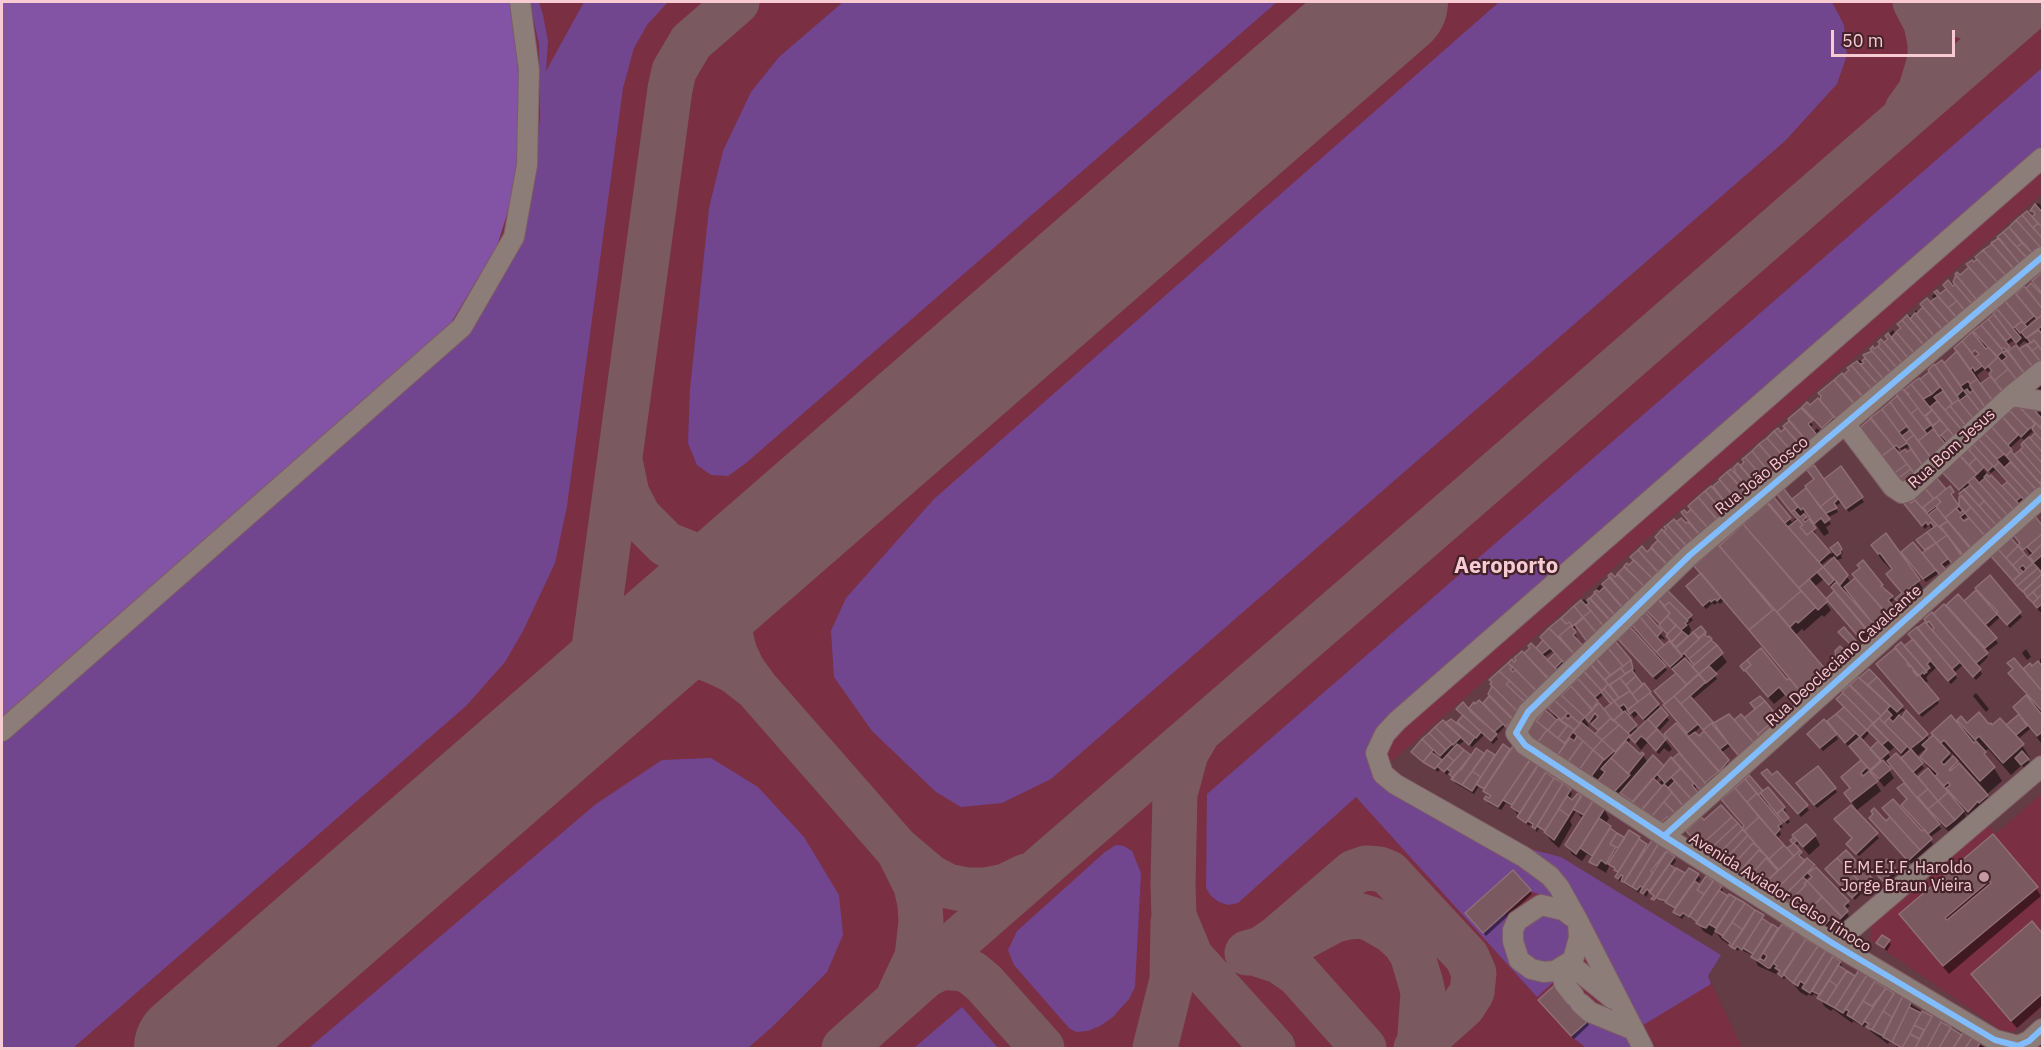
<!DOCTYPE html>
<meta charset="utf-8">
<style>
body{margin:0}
#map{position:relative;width:2044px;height:1050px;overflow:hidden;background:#633c46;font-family:"IBM Plex Sans",sans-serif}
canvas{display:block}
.frame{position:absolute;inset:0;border:3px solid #f8cbd3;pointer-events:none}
.scale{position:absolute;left:1831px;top:30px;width:124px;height:27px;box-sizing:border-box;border:3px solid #f8cbd3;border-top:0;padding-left:8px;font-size:18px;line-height:21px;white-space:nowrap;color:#f8cbd3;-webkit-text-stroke:4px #442229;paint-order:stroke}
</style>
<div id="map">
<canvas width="2044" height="1050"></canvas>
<div class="frame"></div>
<div class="scale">50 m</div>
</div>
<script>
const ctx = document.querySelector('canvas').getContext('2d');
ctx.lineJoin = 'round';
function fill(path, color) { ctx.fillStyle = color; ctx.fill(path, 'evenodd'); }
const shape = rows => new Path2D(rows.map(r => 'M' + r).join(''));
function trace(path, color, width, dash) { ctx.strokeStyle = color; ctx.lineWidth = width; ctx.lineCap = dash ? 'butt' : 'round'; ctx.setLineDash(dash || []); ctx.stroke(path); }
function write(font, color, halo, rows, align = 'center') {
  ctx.font = font + ' "IBM Plex Sans",sans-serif'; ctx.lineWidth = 4.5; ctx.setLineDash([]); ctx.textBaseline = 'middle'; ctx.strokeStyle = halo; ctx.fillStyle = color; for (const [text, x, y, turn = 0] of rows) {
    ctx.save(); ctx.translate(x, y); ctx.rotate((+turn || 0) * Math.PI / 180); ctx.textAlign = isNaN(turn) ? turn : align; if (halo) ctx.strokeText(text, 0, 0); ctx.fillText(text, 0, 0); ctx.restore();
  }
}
const built = shape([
 [510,2,2042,2,2042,194,1390,763,1397,774,1421,792,1530,848,1561,857,1721,955,1708,976,1742,1048,2,1048,514,18],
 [2042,793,2042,1007,2014,1032,2001,1030,1870,940,1872,920,1988,826,1997,833]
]);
const green = shape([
 [530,2,539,2,543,15,548,41,546,71,584,2,668,2,647,25,634,48,623,88,567,506,555,563,523,631,505,662,466,706,73,1048,2,1048,2,740,444,356,517,247,533,194,540,116,539,45],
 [843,2,1277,2,746,463,728,476,711,475,697,465,688,443,690,389,709,208,723,151,751,92,779,57],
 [1499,2,1832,2,1844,25,1847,55,1837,84,1785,141,1051,779,1002,803,961,807,936,792,872,731,834,677,831,631,846,598,934,499],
 [2042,68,2042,150,1382,726,1370,764,1522,863,1548,885,1555,900,1530,891,1513,870,1466,913,1483,933,1506,913,1506,934,1527,977,1541,982,1557,979,1537,997,1356,797,1238,903,1228,905,1219,902,1211,896,1206,888,1207,794],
 [711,758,758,787,804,837,839,895,843,935,827,972,772,1027,748,1048,309,1048,596,804,662,760],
 [1116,845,1124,846,1132,851,1141,873,1135,987,1129,999,1113,1017,1100,1026,1088,1031,1076,1032,1069,1028,1014,965,1008,950,1017,931,1105,852],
 [1530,849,1561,857,1721,955,1708,976,1711,984,1640,1027,1556,872],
 [1547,915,1559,919,1565,923,1571,935,1570,951,1555,966,1527,959,1521,934,1524,928,1540,916],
 [962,1007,998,1048,914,1048],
 [1588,1021,1627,1035,1634,1048,1586,1048,1571,1036]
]);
const forest = shape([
 [2,2,510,2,514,18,521,110,514,192,497,246,448,328,2,719]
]);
const shadow = shape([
 [2038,203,2042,206,2042,255,1825,431,1804,407,1821,403,1822,397,1851,371,1849,369,1859,360,1863,362,1889,340,1887,336,1893,330,1896,334,1902,329,1899,325,1910,315,1913,318,1916,314,1915,311,1916,310,1919,313,1930,304,1935,300,1932,296,1937,292,1940,296,1948,290,1944,285,1950,281,1954,285,1956,275,1959,277,2027,213,2032,219,2036,215,2032,209],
 [2042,274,2042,313,2029,323,2031,326,2042,317,2042,391,2039,394,2034,386,2014,403,2027,416,2024,410,2036,414,2041,409,2042,410,2042,489,2039,493,2033,488,2039,499,2027,504,2024,500,2018,505,2021,510,1957,550,1964,561,1960,574,1951,562,1943,568,1945,571,1943,578,1939,573,1926,582,1905,556,1922,555,1926,551,1918,541,1933,530,1929,525,1925,529,1905,504,1911,505,1916,500,1909,494,1864,439,1872,418,1889,404,1900,419,1903,418,1892,402,1898,397,1898,395,1919,411,1926,385,1922,379,1931,372,1940,371,1944,365,1958,352,1956,348,1972,334,1983,344,1975,331,1999,309,2021,301,2018,294,2031,285,2042,295,2034,281],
 [2014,340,2019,346,2024,341,2027,343,2031,340,2032,343,2019,351,2010,350,2007,345],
 [1976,348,1981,354,1975,359,1970,353],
 [1985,369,1988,372,1991,369,1993,372,1992,377,1982,384,1977,375],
 [2014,406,2003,420,1989,415],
 [1906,423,1912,431,1909,433,1904,424],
 [2034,430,2037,434,2023,445,2024,448,2014,456,2009,449,2021,438,2024,440],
 [1969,443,1973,449,1971,450,1974,456,1964,448],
 [1910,446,1912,449,1907,454,1904,450],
 [1900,448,1903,452,1899,455,1896,451],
 [1960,454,1963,460,1944,474,1962,493,1963,498,1959,508,1949,488,1946,491,1935,478],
 [1982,466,1991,473,1995,470,2008,483,2002,489,1989,478],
 [1968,515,1970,519,1964,524,1962,521],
 [1801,410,1813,425,1809,428,1813,433,1817,428,1823,434,1825,437,1820,442,1822,445,1808,454,1807,452,1790,468,1793,472,1786,477,1782,472,1760,491,1754,494,1753,493,1747,498,1748,500,1738,506,1742,513,1737,517,1731,510,1724,516,1726,520,1721,524,1720,522,1704,539,1703,537,1694,545,1695,548,1684,557,1685,559,1680,564,1677,560,1668,568,1671,572,1658,584,1652,579,1657,589,1651,595,1646,590,1639,598,1640,601,1626,614,1630,621,1624,627,1620,622,1607,632,1610,638,1604,643,1600,639,1592,646,1578,629,1574,628,1572,630,1577,637,1575,639,1585,651,1570,669,1565,663,1557,672,1562,678,1555,685,1551,681,1538,695,1540,698,1534,705,1530,703,1535,711,1533,712,1529,709,1509,730,1505,726,1496,736,1498,739,1493,744,1484,735,1472,747,1464,741,1457,746,1471,757,1476,750,1485,756,1488,752,1495,758,1503,746,1511,752,1513,748,1521,753,1522,751,1546,770,1550,777,1570,790,1572,794,1569,800,1572,802,1578,795,1604,809,1609,818,1605,825,1624,841,1630,832,1648,848,1654,839,1674,857,1676,861,1671,867,1685,875,1690,870,1698,875,1701,879,1697,884,1701,887,1706,878,1714,882,1721,887,1723,890,1721,893,1729,898,1730,896,1763,916,1765,922,1778,931,1782,926,1840,962,1842,966,1840,968,1856,978,1859,972,1894,995,1911,1002,1913,1006,1920,1010,1922,1013,1932,1018,1934,1015,1986,1048,1897,1048,1895,1044,1889,1042,1888,1044,1870,1031,1869,1026,1866,1024,1864,1027,1853,1021,1852,1023,1833,1009,1831,1011,1824,1006,1820,997,1814,994,1812,996,1808,994,1807,996,1800,992,1790,980,1786,977,1784,979,1782,978,1781,973,1778,971,1776,974,1758,966,1754,956,1739,949,1738,951,1721,939,1715,931,1712,936,1703,931,1699,924,1685,915,1682,919,1677,916,1675,912,1676,910,1649,892,1646,897,1641,891,1639,893,1625,884,1622,879,1620,882,1616,877,1618,874,1610,864,1606,873,1593,865,1591,862,1593,858,1587,854,1582,861,1572,854,1567,845,1583,819,1576,811,1570,821,1572,825,1559,848,1551,841,1546,833,1539,828,1537,832,1530,824,1529,826,1518,816,1513,807,1506,803,1501,810,1488,803,1486,798,1490,800,1492,797,1479,786,1474,794,1455,783,1449,772,1447,775,1440,769,1438,772,1415,756,1413,752,1443,722,1445,725,1447,723,1449,724,1452,721,1457,724,1464,717,1457,709,1463,705,1469,711,1474,704,1476,706,1479,702,1483,706,1491,697,1489,694,1492,691,1491,689,1493,684,1491,680,1512,661,1514,664,1517,661,1516,658,1522,653,1524,656,1531,649,1531,645,1535,650,1544,642,1542,637,1550,629,1584,599,1587,602,1597,594,1597,588,1600,585,1602,587,1611,578,1611,575,1615,579,1627,565,1629,567,1634,561,1632,557,1642,548,1647,554,1659,541,1657,537,1660,533,1661,531,1663,534,1668,530,1666,527,1673,521,1676,524,1681,520,1686,525,1690,522,1683,512,1686,515,1692,510,1690,506,1722,481,1721,479,1732,471,1737,472,1735,468,1738,465,1740,468,1746,462,1744,460,1778,430,1781,434,1787,429,1785,426,1791,422,1790,420],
 [1553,651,1556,654,1547,662,1543,658],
 [1513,665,1518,670,1513,675,1508,669],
 [1435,752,1445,762,1444,764,1433,755],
 [1470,757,1472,758,1461,772,1457,768],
 [1658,857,1663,860,1653,875,1649,872],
 [1881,989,1885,992,1874,1009,1870,1007],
 [1840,469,1864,502,1849,512,1841,502,1835,507,1838,512,1827,518,1831,524,1826,527,1829,533,1824,536,1806,511,1802,514,1816,533,1813,535,1830,554,1841,550,1843,553,1841,555,1842,558,1836,561,1851,583,1856,578,1863,562,1891,597,1894,600,1889,604,1897,615,1877,642,1872,636,1891,620,1889,618,1865,638,1866,640,1863,642,1833,607,1828,599,1835,592,1824,579,1814,587,1831,610,1824,617,1822,615,1804,631,1802,629,1794,636,1826,674,1801,696,1804,701,1796,708,1785,695,1774,704,1742,666,1787,682,1791,679,1724,600,1720,604,1718,602,1714,605,1713,603,1706,609,1690,590,1721,547,1769,503,1771,496,1792,522,1796,518,1775,490,1796,506,1797,505,1794,499,1816,480,1824,482],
 [1831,557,1833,559,1823,569,1820,566],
 [1847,590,1853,601,1852,602,1844,593],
 [2033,516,2042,527,2042,571,2041,569,2038,571,2042,577,2042,614,1993,558,1998,548,2018,548,2021,544,2013,532],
 [2025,547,2033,560,2030,562,2023,554,2022,549],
 [1873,546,1918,581,1926,594,1905,612,1897,599,1902,595,1888,574,1892,571,1881,559],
 [1990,577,2022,617,2010,628,2000,617,1987,629,1998,643,1988,651,1980,642,1978,643,1988,657,1978,667,1982,674,1976,680,1963,665,1954,673,1957,678,1951,684,1937,667,1928,675,1926,678,1928,681,1924,684,1939,703,1922,717,1878,664,1901,644,1904,648,1937,628,1933,614,1944,606,1946,607,1958,596,1965,602],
 [1994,605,2000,612,1996,615,1990,608],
 [1908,661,1913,666,1909,669,1905,663],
 [1914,668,1920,675,1916,678,1911,671],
 [1665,590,1690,616,1693,620,1688,624,1691,630,1690,632,1691,635,1701,628,1727,662,1714,674,1717,679,1692,700,1713,726,1744,720,1756,710,1752,704,1760,698,1776,718,1745,763,1730,746,1721,753,1733,770,1707,788,1697,786,1664,826,1639,811,1635,804,1624,797,1621,791,1616,796,1595,785,1533,741,1528,733,1540,726,1538,721,1546,712,1557,721,1549,708,1595,660,1597,662,1615,643,1635,670,1639,700,1658,705,1669,720,1660,730,1653,724,1652,726,1669,745,1672,749,1669,752,1664,748,1659,754,1647,743,1641,750,1632,738,1627,744,1640,756,1643,755,1648,763,1664,768,1681,753,1691,737,1667,709,1677,674,1663,659,1660,662,1667,670,1656,680,1620,640,1654,655,1656,653,1637,632,1632,623,1645,614,1665,639,1664,640,1662,638,1659,641,1664,647,1675,648,1668,635,1647,609],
 [1678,649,1683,657,1682,658,1675,651],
 [1690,660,1696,666,1692,669,1687,663],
 [1604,694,1612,705,1603,711,1596,701],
 [1630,712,1634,718,1639,713,1646,722,1638,730,1626,714],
 [1584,718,1592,723,1599,732,1595,736,1586,729,1589,726],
 [1701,726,1705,732,1698,738,1694,733],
 [1659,777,1662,779,1658,784,1655,782],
 [2026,649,2031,657,2027,660,2022,653],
 [1837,652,1843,652,1848,660,1842,666,1837,659],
 [2040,658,2042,661,2042,744,2030,729,2018,739,2030,758,2028,760,2030,763,2024,768,2022,765,2011,775,1988,749,1984,752,2002,781,1986,795,1994,809,1976,824,1964,811,1968,821,1952,835,1937,820,1941,829,1929,838,1933,844,1911,864,1873,822,1886,823,1891,818,1884,809,1922,833,1925,830,1909,800,1899,788,1906,783,1890,764,1887,767,1894,778,1884,787,1873,772,1864,765,1881,791,1857,810,1846,793,1850,789,1843,778,1862,760,1851,747,1861,738,1859,736,1848,746,1834,730,1829,722,1845,708,1838,700,1869,671,1906,712,1903,711,1898,715,1902,720,1907,712,1930,740,1961,718,1967,725,2006,727,2019,715,2015,707,2027,696,2010,674,2013,671,2009,664,2023,671,2032,668,2040,662],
 [1870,732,1878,743,1874,755,1862,741],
 [1894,747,1903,757,1901,760,1891,759,1888,753],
 [1926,748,1928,751,1922,757,1929,769,1918,779,1915,776,1924,768,1916,757],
 [1952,753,1986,791,1984,793,1952,759,1950,755],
 [1976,693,1989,709,1986,712,1973,696],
 [1834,732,1838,739,1823,751,1811,738],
 [1777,773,1809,810,1801,817,1765,777,1772,777],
 [1747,780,1784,808,1786,811,1784,813,1790,822,1787,824,1770,804,1767,807,1783,827,1779,830,1781,834,1777,839,1787,850,1794,845,1792,841,1815,836,1820,845,1809,855,1799,843,1795,847,1803,857,1801,859,1814,866,1850,906,1845,910,1849,916,1839,926,1833,920,1825,930,1807,909,1800,915,1780,892,1772,899,1730,861,1726,865,1709,856,1690,835,1688,832,1721,807,1744,833,1746,831,1723,800],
 [1760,846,1776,864,1772,867,1757,850],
 [1811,875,1813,878,1807,884,1804,881],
 [1800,787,1834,788,1837,792,1817,808],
 [1851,807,1879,838,1859,856,1850,848,1854,839],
 [1993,837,2036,888,2041,896,1949,974,1906,923,1901,914],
 [1887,861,1897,874,1886,884,1877,875],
 [1829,873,1871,879,1873,882,1855,900],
 [1530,891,1532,894,1486,936,1469,917],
 [2032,923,2042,935,2042,1006,2017,1028,1978,983,1973,975],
 [1888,941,1891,944,1887,951,1878,943],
 [1542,1004,1587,1021,1589,1025,1574,1039]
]);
const taxiway = shape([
 [1929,2,1946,11,1964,16,1983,18,2000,16,2031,2],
 [1907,110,1920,92,1930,59,1930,43,1926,23,1915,2],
 [621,465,627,494,639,517,666,544,691,554,710,558,727,557,748,552,775,537],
 [783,532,748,568,740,581,733,600,730,634,735,653,743,670,756,688,897,849,930,877,947,886,967,890,986,890,1005,886,1026,876],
 [575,715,638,664,647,659,673,654,703,657,715,662,734,671,756,688],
 [565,722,578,703,591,670,670,89,674,71,691,42,737,2],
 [1196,736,1186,753,1175,794,1173,884,1174,916,1191,957,1273,1048],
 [899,852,916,886,920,904,921,922,917,957,900,993],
 [1294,942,1335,920,1348,917,1361,916,1371,919,1392,931,1404,942,1412,954,1421,984,1423,993,1419,1048],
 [1247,953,1261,949,1276,939,1354,872,1366,868,1379,869,1389,873,1467,957,1474,973,1472,992,1463,1006,1416,1048],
 [1247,953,1254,953,1279,961,1298,974,1364,1048],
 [926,975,943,967,963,969,972,973,984,983,1042,1048],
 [844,1048,926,975,961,938,1049,861,1470,496,2037,2],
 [1155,1048,1172,980,1173,922]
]);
const runway = shape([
 [190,1048,1392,2]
]);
const building = shape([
 [2035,204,2042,212,2042,227,2032,217,2035,214,2033,211,2030,211,2035,204],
 [2027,211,2038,223,2033,228,2022,215,2027,211],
 [2022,215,2042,238,2042,249,2016,220,2022,215],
 [2016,220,2042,249,2035,256,2009,227,2016,220],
 [2038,223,2042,227,2042,238,2033,228,2038,223],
 [2009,227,2022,243,2017,247,2003,232,2009,227],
 [2003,232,2031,263,2024,269,1997,237,2003,232],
 [1999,238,2022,267,2016,272,1991,243,1999,238],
 [2022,243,2038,259,2033,264,2017,247,2022,243],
 [1992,244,2016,271,2008,278,1983,250,1992,244],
 [1983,250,2008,278,2000,285,1975,257,1983,250],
 [1977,259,2000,285,1991,293,1966,264,1972,260,1974,262,1977,259],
 [1969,267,1988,289,1976,299,1955,274,1957,272,1960,275,1969,267],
 [2042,272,2042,293,2032,281,2042,272],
 [1956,275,1976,299,1971,303,1953,282,1956,275],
 [1948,280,1953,286,1955,284,1976,309,1969,315,1943,285,1948,280],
 [2031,283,2042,295,2042,308,2026,288,2031,283],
 [2024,286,2042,308,2042,315,2037,319,2016,294,2024,286],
 [1946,289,1957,301,1948,308,1934,292,1937,290,1940,294,1946,289],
 [2013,291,2034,316,2024,324,2003,299,2013,291],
 [1938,296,1959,320,1951,326,1930,302,1938,296],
 [1927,298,1951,326,1945,332,1920,304,1927,298],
 [1957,301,1967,314,1959,321,1948,308,1957,301],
 [2005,301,2022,321,2013,328,1996,308,2005,301],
 [1923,307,1945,333,1937,340,1916,314,1923,307],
 [1997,309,2021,338,2016,343,1993,313,1997,309],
 [1915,313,1937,339,1931,343,1910,319,1915,313],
 [1994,314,2011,337,2006,341,1988,319,1994,314],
 [1907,315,1931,343,1926,348,1902,320,1907,315],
 [2042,315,2042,326,2026,338,2021,332,2042,315],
 [1988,319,2010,347,2006,351,2004,348,2002,349,1981,325,1988,319],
 [1902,320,1926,347,1916,355,1896,332,1901,328,1897,324,1902,320],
 [2022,321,2027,327,2020,333,2015,327,2022,321],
 [1981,325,2003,351,1997,357,1973,331,1981,325],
 [2039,330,2042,335,2042,351,2034,340,2031,343,2027,338,2039,330],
 [1896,332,1914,353,1908,358,1891,338,1896,332],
 [1972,332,1986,349,1988,347,1998,357,1985,369,1975,357,1979,354,1975,350,1972,353,1962,341,1972,332],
 [1888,333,1908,358,1902,363,1884,342,1888,339,1885,336,1888,333],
 [1881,339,1903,364,1897,368,1878,346,1880,344,1878,342,1881,339],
 [2034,340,2039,346,2032,351,2027,345,2034,340],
 [1962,341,1982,366,1975,371,1973,367,1970,370,1954,348,1962,341],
 [2027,344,2042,364,2036,371,2019,349,2027,344],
 [2016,345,2036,371,2028,378,2008,351,2016,345],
 [1873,346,1874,349,1878,346,1900,372,1894,376,1870,349,1873,346],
 [2039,346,2042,351,2042,364,2032,351,2039,346],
 [2006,350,2028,378,2020,384,2002,361,2007,357,2003,353,2006,350],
 [1872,351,1891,373,1884,380,1863,355,1872,351],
 [1957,351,1977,379,1970,384,1968,381,1961,386,1944,363,1957,351],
 [1998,357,2008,369,1994,381,1989,374,1992,371,1988,366,1998,357],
 [1865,358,1887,383,1881,388,1860,364,1864,363,1862,361,1865,358],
 [1942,360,1963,390,1957,396,1935,365,1942,360],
 [1857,361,1881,388,1875,393,1851,365,1857,361],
 [1934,364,1959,399,1953,404,1928,370,1934,364],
 [1851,365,1875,393,1866,401,1843,375,1849,370,1847,368,1851,365],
 [2008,369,2021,385,2007,396,1994,381,2008,369],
 [1929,372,1940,387,1932,394,1920,379,1929,372],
 [1842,373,1867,401,1858,409,1834,380,1842,373],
 [1991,376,2006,397,1995,404,1980,384,1991,376],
 [1919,378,1932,394,1923,399,1911,384,1919,378],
 [1977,379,1995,404,1988,411,1970,386,1970,384,1977,379],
 [1834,380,1855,404,1837,420,1820,400,1821,396,1818,393,1834,380],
 [1911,384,1932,410,1924,416,1908,395,1909,394,1904,390,1911,384],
 [1903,389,1918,408,1911,414,1896,394,1903,389],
 [1967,389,1970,393,1973,390,1989,413,1984,417,1964,391,1967,389],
 [1943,391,1952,404,1945,410,1934,397,1943,391],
 [1967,395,1984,417,1977,423,1959,401,1967,395],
 [1897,396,1927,434,1918,441,1890,402,1897,396],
 [1818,398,1834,417,1822,428,1802,407,1807,402,1810,405,1818,398],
 [1958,400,1978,424,1970,431,1950,406,1958,400],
 [1937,401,1965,434,1958,441,1930,407,1937,401],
 [1890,402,1907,426,1899,432,1882,409,1890,402],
 [2015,402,2035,424,2028,430,2008,409,2015,402],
 [2029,404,2042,419,2041,428,2022,410,2029,404],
 [1950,406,1971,432,1967,436,1945,410,1950,406],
 [1801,408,1813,420,1808,424,1821,440,1812,447,1788,419,1801,408],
 [1918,408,1931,425,1924,430,1911,414,1918,408],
 [1882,409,1907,443,1899,448,1896,445,1894,447,1870,418,1882,409],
 [1932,410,1940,420,1933,426,1926,416,1932,410],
 [2010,411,2028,430,2021,437,2003,417,2010,411],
 [2001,415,2018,435,2008,445,1990,425,2001,415],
 [1871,418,1894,447,1879,458,1857,430,1871,418],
 [1940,420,1948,429,1939,437,1932,426,1940,420],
 [1789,421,1811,446,1805,451,1783,426,1789,421],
 [2036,423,2042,430,2042,441,2032,429,2036,423],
 [1990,425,2012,450,2006,456,1983,432,1990,425],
 [1778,428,1781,432,1785,428,1804,449,1795,456,1774,431,1778,428],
 [1933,429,1949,448,1934,461,1918,441,1933,429],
 [1948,429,1958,441,1952,447,1941,435,1948,429],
 [1910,430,1914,435,1906,441,1902,436,1910,430],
 [1774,431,1796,457,1789,463,1767,438,1774,431],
 [1983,432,2004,454,2000,457,1997,459,1977,437,1983,432],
 [2035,433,2042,441,2042,452,2030,438,2035,433],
 [1914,435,1934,462,1925,469,1906,441,1914,435],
 [1977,437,1999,462,1994,467,1971,442,1977,437],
 [2029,437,2042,452,2042,463,2023,442,2029,437],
 [1767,438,1789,463,1781,470,1759,444,1767,438],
 [1971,442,1993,466,1988,471,1969,450,1971,448,1969,445,1971,442],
 [2023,442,2042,463,2042,475,2020,450,2023,447,2021,445,2023,442],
 [1759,444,1780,469,1772,476,1752,451,1759,444],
 [1894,447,1907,464,1893,474,1881,457,1894,447],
 [1966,447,1976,458,1969,465,1959,454,1966,447],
 [1905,449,1907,452,1911,449,1925,469,1916,476,1899,453,1905,449],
 [2020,450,2042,475,2041,485,2014,455,2020,450],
 [1752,451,1772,476,1766,481,1745,457,1752,451],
 [2011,451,2042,485,2036,490,2006,456,2011,451],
 [1958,454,1977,474,1959,490,1940,470,1958,454],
 [1745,457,1766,481,1758,487,1740,466,1744,462,1742,459,1745,457],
 [1976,458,1984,467,1977,474,1969,465,1976,458],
 [1999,462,2030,496,2025,501,1994,467,1999,462],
 [2010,462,2036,489,2029,495,2004,468,2010,462],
 [1738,463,1758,486,1751,491,1734,471,1735,470,1733,468,1738,463],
 [1907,464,1911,469,1897,479,1893,474,1907,464],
 [1814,465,1835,495,1820,507,1805,486,1814,479,1807,470,1814,465],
 [1841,466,1863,497,1846,509,1824,479,1841,466],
 [1731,469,1750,490,1746,493,1727,472,1731,469],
 [1911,469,1918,478,1902,486,1897,479,1911,469],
 [1727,472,1747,495,1739,502,1719,479,1727,472],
 [1987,474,1989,477,1991,475,2020,505,2014,510,1984,477,1987,474],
 [1935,476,1946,489,1934,499,1923,486,1935,476],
 [1974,477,2009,517,2004,523,1968,482,1974,477],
 [1985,478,2014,510,2008,516,1979,483,1985,478],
 [1720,480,1739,504,1731,510,1713,486,1720,480],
 [2007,482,2021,497,2016,501,2002,486,2007,482],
 [1780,484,1798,507,1791,512,1773,489,1780,484],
 [1970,485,1984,501,1979,506,1964,490,1970,485],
 [1711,486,1729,507,1723,512,1705,491,1711,486],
 [1923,486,1934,499,1922,508,1912,497,1923,486],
 [1950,486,1954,492,1951,494,1959,506,1945,518,1936,506,1941,502,1936,497,1950,486],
 [1806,488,1830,519,1825,523,1821,518,1814,524,1803,508,1801,510,1792,499,1806,488],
 [1964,489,1998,527,1993,532,1959,494,1964,489],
 [1705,491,1725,515,1718,521,1698,497,1705,491],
 [1771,494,1791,518,1785,523,1765,499,1771,494],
 [1835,495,1838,499,1834,503,1837,508,1826,513,1820,507,1835,495],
 [1906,496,1911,503,1915,500,1937,525,1934,527,1931,522,1928,525,1926,522,1922,526,1901,500,1906,496],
 [1962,496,1971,507,1965,513,1959,506,1959,497,1962,496],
 [1698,497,1717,519,1708,528,1688,506,1698,497],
 [1936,497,1941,502,1927,513,1923,507,1936,497],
 [1984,501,2004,523,1998,527,1979,506,1984,501],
 [1767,503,1823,567,1799,588,1743,524,1767,503],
 [1971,507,1992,531,1985,536,1965,513,1971,507],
 [1937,508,1948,521,1939,527,1928,515,1937,508],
 [1956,508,1960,513,1963,510,1965,513,1960,517,1964,521,1969,518,1987,538,1972,551,1945,518,1956,508],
 [1691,509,1709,529,1701,536,1681,512,1684,510,1687,513,1691,509],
 [1794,510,1800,517,1804,514,1807,517,1803,520,1805,522,1809,519,1816,528,1807,535,1800,527,1803,525,1791,512,1794,510],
 [2033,514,2042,525,2042,534,2023,550,2018,545,2020,543,2011,532,2033,514],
 [1681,518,1686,523,1688,522,1700,535,1693,541,1676,522,1681,518],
 [1674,519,1693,541,1689,549,1667,525,1674,519],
 [1798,519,1803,525,1800,527,1807,535,1812,531,1830,552,1819,562,1788,527,1798,519],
 [1948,521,1971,548,1963,555,1940,526,1948,521],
 [1743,524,1801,591,1777,612,1719,546,1743,524],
 [1667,525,1688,547,1683,553,1664,532,1666,529,1664,527,1667,525],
 [1937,525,1947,535,1936,543,1927,532,1937,525],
 [1662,529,1684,555,1677,561,1655,537,1662,529],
 [1927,532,1936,543,1925,550,1916,540,1927,532],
 [1886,533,1920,580,1904,593,1910,599,1902,606,1895,599,1902,593,1886,574,1892,569,1880,553,1878,554,1871,545,1886,533],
 [2042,534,2042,544,2033,553,2027,547,2042,534],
 [1947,535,1963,558,1954,566,1936,543,1947,535],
 [2009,536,2018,546,2006,558,1996,547,2009,536],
 [1658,540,1674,558,1667,564,1651,547,1658,540],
 [1838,542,1842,549,1840,551,1841,553,1837,556,1830,548,1838,542],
 [1913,542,1936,570,1923,579,1901,552,1913,542],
 [1936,543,1948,559,1941,564,1946,570,1940,575,1922,553,1936,543],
 [1718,544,1773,610,1749,630,1694,566,1718,544],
 [2042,544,2042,555,2034,562,2029,557,2042,544],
 [1642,546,1647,552,1651,548,1670,568,1662,576,1638,550,1642,546],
 [2018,546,2025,554,2013,565,2006,558,2018,546],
 [1997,548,2020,574,2013,581,1989,554,1997,548],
 [1638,550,1661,576,1656,582,1630,557,1638,550],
 [2025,554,2033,563,2026,569,2023,565,2019,568,2023,572,2020,574,2013,565,2025,554],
 [1834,557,1848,575,1840,585,1823,567,1834,557],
 [1634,560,1654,580,1646,588,1624,566,1627,563,1629,565,1634,560],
 [1863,560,1883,585,1881,586,1893,596,1888,600,1896,610,1889,617,1852,574,1860,568,1857,565,1863,560],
 [2033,563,2038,568,2017,586,2013,581,2033,563],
 [1624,567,1644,586,1637,594,1617,574,1624,567],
 [1823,567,1834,580,1829,585,1817,572,1823,567],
 [2038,568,2042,574,2023,592,2017,586,2038,568],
 [1611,573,1615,577,1618,574,1639,596,1632,603,1608,576,1611,573],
 [1701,573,1721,597,1717,601,1715,599,1711,602,1710,600,1703,606,1686,586,1701,573],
 [2042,574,2042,584,2027,597,2023,591,2042,574],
 [1990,575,2021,612,2007,625,1996,613,1998,612,1975,588,1990,575],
 [1610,577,1632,603,1625,610,1602,584,1610,577],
 [1855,578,1891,618,1878,630,1844,587,1855,578],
 [1809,579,1828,601,1818,610,1799,588,1809,579],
 [1836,582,1878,629,1871,634,1831,587,1836,582],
 [2042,584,2042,594,2038,598,2033,592,2042,584],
 [1604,587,1626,612,1619,619,1594,592,1597,590,1599,592,1604,587],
 [1665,588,1692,615,1687,620,1669,602,1665,606,1656,597,1665,588],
 [1976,590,1997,614,1985,625,1964,601,1976,590],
 [1801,591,1816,607,1798,623,1796,621,1790,627,1777,612,1801,591],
 [1834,591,1865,628,1857,635,1826,599,1834,591],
 [2033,592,2038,598,2033,603,2027,597,2033,592],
 [1595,593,1618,619,1613,623,1590,598,1595,593],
 [1958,594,1997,638,1985,648,1946,605,1958,594],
 [2042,594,2042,604,2037,608,2033,603,2042,594],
 [1656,597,1670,613,1660,624,1645,609,1656,597],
 [1589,598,1612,623,1605,628,1586,605,1589,603,1587,600,1589,598],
 [1581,600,1591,611,1583,617,1574,606,1581,600],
 [1669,602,1688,621,1685,623,1687,625,1681,630,1667,616,1670,613,1664,607,1669,602],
 [1944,604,1988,653,1976,663,1933,614,1944,604],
 [1574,606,1583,617,1573,626,1569,622,1566,624,1561,618,1574,606],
 [1774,609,1825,669,1800,691,1749,630,1774,609],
 [1591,611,1606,629,1598,635,1583,617,1591,611],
 [1645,612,1662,631,1657,637,1640,617,1645,612],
 [1932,612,1981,669,1973,677,1932,630,1934,628,1929,621,1927,623,1924,619,1932,612],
 [1638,615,1664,645,1656,652,1630,623,1638,615],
 [1667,616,1676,626,1667,634,1659,625,1667,616],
 [1561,618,1566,624,1569,622,1572,625,1558,637,1549,628,1561,618],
 [1584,618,1598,635,1588,643,1575,625,1584,618],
 [1925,622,1960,662,1952,669,1917,628,1925,622],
 [1676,625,1682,631,1672,642,1666,636,1676,625],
 [1571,626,1576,632,1573,635,1584,647,1575,655,1559,636,1571,626],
 [1701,626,1706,632,1699,638,1693,632,1701,626],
 [1630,627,1666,666,1653,677,1618,639,1630,627],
 [1844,627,1856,641,1851,645,1838,632,1844,627],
 [1917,627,1956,674,1948,681,1908,634,1917,627],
 [1549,628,1577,657,1567,666,1540,637,1549,628],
 [1682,631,1688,636,1676,647,1671,642,1682,631],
 [1693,632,1699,639,1682,655,1676,648,1693,632],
 [1706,632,1705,635,1708,637,1709,636,1712,639,1689,659,1684,653,1706,632],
 [1913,639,1931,660,1927,664,1930,668,1926,671,1904,646,1913,639],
 [1543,640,1550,648,1542,654,1536,648,1543,640],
 [1711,640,1717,645,1694,665,1689,659,1711,640],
 [1615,641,1631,660,1623,666,1607,647,1615,641],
 [1669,641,1682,656,1670,667,1656,652,1669,641],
 [1901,642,1927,672,1924,674,1923,672,1919,676,1895,647,1901,642],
 [1531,643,1561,674,1552,682,1524,653,1530,648,1528,646,1531,643],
 [1717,645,1723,653,1699,674,1692,667,1717,645],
 [1840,646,1845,651,1836,659,1835,651,1840,646],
 [1608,648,1623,666,1610,675,1597,659,1608,648],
 [1761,648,1787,680,1789,678,1800,691,1790,700,1779,687,1768,697,1745,670,1751,665,1747,660,1761,648],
 [1895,648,1908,663,1907,664,1910,667,1911,666,1914,670,1913,671,1917,676,1918,674,1939,699,1919,714,1876,664,1895,648],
 [1522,651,1548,679,1537,691,1508,663,1512,659,1514,662,1516,660,1514,658,1522,651],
 [1555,653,1562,661,1555,668,1547,660,1555,653],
 [1595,658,1610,675,1605,680,1590,663,1595,658],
 [1685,658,1699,674,1687,685,1672,669,1685,658],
 [2014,658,2042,691,2042,711,2008,673,2013,669,2007,663,2014,658],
 [1631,660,1633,669,1625,674,1621,668,1631,660],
 [1747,660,1751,665,1744,671,1740,666,1747,660],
 [2038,661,2042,666,2042,691,2023,669,2030,663,2032,666,2038,661],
 [1508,663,1513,667,1510,669,1513,672,1516,670,1539,694,1531,701,1499,671,1508,663],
 [1590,664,1608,684,1602,691,1583,670,1590,664],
 [1709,666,1717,674,1706,683,1699,674,1709,666],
 [1621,668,1625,674,1609,685,1605,680,1621,668],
 [1869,669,1877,677,1868,685,1859,678,1869,669],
 [1632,670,1636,676,1626,685,1620,678,1632,670],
 [1499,671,1510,681,1506,684,1528,705,1519,713,1490,684,1492,682,1489,680,1499,671],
 [1584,672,1602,691,1595,697,1577,678,1584,672],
 [1676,673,1687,685,1665,704,1654,691,1676,673],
 [1698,674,1706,682,1681,704,1674,696,1698,674],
 [1636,676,1643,685,1632,694,1626,685,1636,676],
 [1858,677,1890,706,1881,716,1850,685,1858,677],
 [1877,677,1903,706,1897,712,1868,685,1877,677],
 [1620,678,1630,691,1619,698,1610,685,1620,678],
 [1578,679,1598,701,1592,710,1570,685,1578,679],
 [1510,681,1531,701,1528,705,1506,684,1510,681],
 [1644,683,1651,692,1638,702,1632,694,1644,683],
 [1608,684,1619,698,1614,701,1604,689,1608,684],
 [1849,685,1881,716,1873,723,1842,692,1849,685],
 [1492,686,1519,713,1513,719,1488,694,1492,686],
 [1571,686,1593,710,1585,717,1561,695,1571,686],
 [1604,689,1614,701,1611,704,1601,692,1604,689],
 [1630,691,1638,702,1628,710,1624,704,1619,707,1614,701,1630,691],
 [1650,693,1659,704,1643,719,1635,710,1630,714,1627,710,1650,693],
 [1843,693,1873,723,1867,730,1836,699,1843,693],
 [1560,694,1585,717,1579,723,1554,700,1560,694],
 [2026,695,2042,715,2042,732,2037,736,2013,707,2026,695],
 [1489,696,1513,720,1506,727,1483,703,1489,696],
 [1674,696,1698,724,1687,733,1663,705,1674,696],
 [1690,696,1713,722,1703,730,1681,704,1690,696],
 [1760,696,1765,701,1755,709,1750,703,1760,696],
 [1479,700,1503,724,1494,732,1469,708,1474,702,1475,704,1479,700],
 [1554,700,1568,713,1561,720,1548,708,1554,700],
 [1614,701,1623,712,1613,721,1604,709,1614,701],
 [1765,701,1778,717,1758,734,1744,718,1765,701],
 [1463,702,1473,714,1497,734,1491,741,1456,709,1463,702],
 [1599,703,1611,718,1598,730,1591,724,1598,717,1595,713,1589,722,1585,717,1599,703],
 [1661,707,1668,715,1657,727,1655,727,1648,719,1661,707],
 [1844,707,1867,730,1860,737,1836,714,1844,707],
 [1545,710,1557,720,1548,730,1536,721,1545,710],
 [1887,710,1892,715,1884,723,1879,718,1887,710],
 [1906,710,1928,734,1923,739,1902,717,1906,710],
 [1625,711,1637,725,1628,733,1614,720,1625,711],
 [1979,712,1989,724,1991,723,1992,725,2000,718,2024,744,2003,763,1979,736,1975,740,1957,720,1961,716,1967,723,1979,712],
 [1729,714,1754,743,1739,756,1712,724,1729,714],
 [1741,714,1760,737,1754,743,1734,720,1741,714],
 [1836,714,1856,733,1845,743,1827,721,1836,714],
 [2019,714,2027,726,2016,735,2006,725,2019,714],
 [1463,715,1481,732,1476,738,1457,722,1463,715],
 [1899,715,1923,739,1910,749,1884,723,1889,718,1893,722,1899,715],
 [1951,715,1974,743,1976,741,1986,752,1984,754,1995,767,1980,781,1944,740,1941,743,1931,733,1951,715],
 [1565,716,1568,719,1571,716,1580,724,1574,730,1561,720,1565,716],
 [1778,717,1780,720,1760,737,1758,734,1778,717],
 [1611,718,1619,725,1602,740,1595,734,1611,718],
 [1879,718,1907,746,1901,753,1873,724,1879,718],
 [1451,719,1475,737,1469,745,1445,723,1451,719],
 [1558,719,1567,726,1558,738,1548,730,1558,719],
 [1648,719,1657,729,1646,740,1641,736,1635,743,1629,737,1648,719],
 [1824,719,1837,734,1820,748,1807,734,1824,719],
 [1443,720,1461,737,1453,745,1435,727,1443,720],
 [1535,720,1547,730,1538,742,1526,733,1535,720],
 [1581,722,1602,740,1593,750,1573,732,1581,722],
 [1713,722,1728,743,1720,749,1703,730,1713,722],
 [1676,723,1719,771,1705,783,1664,734,1676,723],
 [1872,724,1888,740,1882,745,1867,730,1872,724],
 [1568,725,1574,730,1565,743,1558,738,1568,725],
 [1619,725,1630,735,1615,752,1602,740,1619,725],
 [1435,727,1452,744,1446,750,1429,733,1435,727],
 [1657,729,1666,739,1656,751,1646,740,1657,729],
 [1547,730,1565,744,1557,756,1537,743,1547,730],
 [1704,731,1729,760,1719,772,1688,737,1695,732,1699,736,1704,731],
 [1429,733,1446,750,1440,756,1422,739,1429,733],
 [1933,735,1950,753,1941,762,1944,765,1953,756,1958,761,1949,770,1950,771,1959,763,1988,795,1979,803,1978,801,1968,812,1946,788,1950,785,1948,782,1944,786,1935,776,1938,774,1920,757,1927,749,1922,745,1933,735],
 [1577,736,1583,741,1567,763,1557,756,1570,738,1574,741,1577,736],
 [1860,737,1881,760,1870,770,1849,746,1860,737],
 [1422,739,1433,750,1423,762,1411,752,1422,739],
 [1602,740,1614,751,1604,760,1593,750,1602,740],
 [1583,741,1593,750,1579,770,1568,762,1583,741],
 [1626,741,1640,754,1642,752,1644,754,1628,774,1611,758,1626,741],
 [1878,741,1889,752,1880,760,1870,749,1878,741],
 [1457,744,1464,750,1454,761,1447,755,1457,744],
 [1503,744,1510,749,1484,789,1476,784,1503,744],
 [1513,746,1533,756,1498,807,1484,799,1486,796,1489,798,1491,796,1483,791,1513,746],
 [1476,748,1485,754,1462,785,1451,779,1460,769,1461,770,1476,748],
 [1911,749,1923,763,1913,772,1901,758,1911,749],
 [1464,750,1471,755,1453,778,1449,774,1451,772,1447,769,1464,750],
 [1487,750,1495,755,1481,777,1472,771,1487,750],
 [1593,750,1604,759,1590,778,1579,770,1593,750],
 [2022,751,2029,759,2021,765,2015,758,2022,751],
 [1431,752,1442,760,1435,769,1423,762,1431,752],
 [1679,753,1708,786,1702,792,1672,759,1679,753],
 [1896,753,1928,789,1917,798,1887,761,1896,753],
 [1447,755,1454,761,1444,772,1437,766,1447,755],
 [1653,755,1664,766,1633,802,1620,793,1653,755],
 [1671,757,1681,768,1665,783,1657,774,1671,757],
 [1531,758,1539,763,1512,805,1503,800,1531,758],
 [1611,758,1630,775,1613,793,1597,782,1605,772,1601,769,1611,758],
 [1861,760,1867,767,1861,773,1863,776,1869,771,1878,781,1851,802,1844,793,1850,788,1841,777,1861,760],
 [1883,760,1891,769,1879,779,1871,771,1883,760],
 [1539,764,1548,769,1520,813,1511,807,1539,764],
 [1818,766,1836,788,1814,805,1796,783,1818,766],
 [1681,768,1694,783,1692,785,1699,794,1692,800,1671,777,1681,768],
 [1928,768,1948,792,1938,801,1918,777,1928,768],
 [1767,769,1772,775,1777,771,1808,805,1798,814,1761,773,1767,769],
 [1472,771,1481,777,1472,791,1462,785,1472,771],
 [1546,772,1554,778,1526,823,1517,817,1546,772],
 [1749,775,1763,791,1758,795,1745,779,1749,775],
 [1554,778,1563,783,1535,829,1532,827,1533,824,1528,821,1554,778],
 [1653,778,1662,786,1642,810,1632,802,1653,778],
 [1745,779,1757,793,1747,802,1735,788,1745,779],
 [1675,781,1692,800,1684,807,1668,788,1675,781],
 [1563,783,1571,789,1545,831,1537,826,1563,783],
 [1904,783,1940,824,1928,834,1901,805,1907,799,1897,788,1904,783],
 [1664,784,1672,792,1652,816,1642,809,1664,784],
 [1768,787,1785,807,1777,814,1760,793,1768,787],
 [1735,788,1759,817,1744,831,1742,828,1744,826,1721,799,1735,788],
 [1928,789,1938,801,1928,809,1918,797,1928,789],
 [1672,792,1684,807,1676,814,1664,802,1672,792],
 [1948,792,1964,811,1955,820,1938,801,1948,792],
 [1578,793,1582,795,1569,816,1559,809,1567,796,1572,800,1578,793],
 [1757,793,1782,823,1778,826,1780,829,1775,835,1747,802,1757,793],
 [1582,794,1593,801,1584,815,1573,809,1582,794],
 [1893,799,1922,831,1924,829,1932,839,1920,850,1882,808,1893,799],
 [1593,801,1605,808,1576,854,1565,845,1593,801],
 [1938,801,1955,820,1946,827,1928,809,1938,801],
 [1664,802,1676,814,1670,820,1667,817,1661,823,1652,816,1664,802],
 [1721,805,1732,817,1700,846,1686,831,1701,817,1704,820,1721,805],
 [1851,805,1878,833,1856,854,1846,844,1852,838,1834,819,1851,805],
 [1874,808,1886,821,1890,817,1920,850,1908,861,1869,818,1873,814,1871,811,1874,808],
 [1559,809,1569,816,1554,840,1544,832,1559,809],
 [1782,809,1789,818,1784,822,1777,814,1782,809],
 [1732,817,1738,823,1706,853,1700,846,1732,817],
 [1759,817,1784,845,1769,859,1744,831,1759,817],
 [1599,818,1611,826,1592,856,1580,848,1599,818],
 [1738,823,1743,829,1714,859,1707,852,1738,823],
 [1806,824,1816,835,1803,847,1792,835,1806,824],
 [1610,828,1617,833,1610,844,1616,847,1606,864,1601,860,1597,866,1589,862,1610,828],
 [1743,829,1748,835,1723,862,1716,857,1743,829],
 [1629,830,1640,837,1618,872,1614,870,1615,868,1608,864,1629,830],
 [1617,833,1625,838,1618,848,1610,844,1617,833],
 [1993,834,2038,887,1943,966,1899,914,1993,834],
 [1989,881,1991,883,1947,920,1945,918,1989,881],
 [1748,835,1754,842,1734,864,1727,858,1748,835],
 [1654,837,1660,841,1632,887,1624,882,1654,837],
 [1794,837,1797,840,1794,843,1800,850,1794,856,1787,848,1793,844,1790,840,1794,837],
 [1639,839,1647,844,1624,882,1621,881,1623,876,1621,875,1618,879,1615,877,1639,839],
 [1659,843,1668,849,1651,871,1653,873,1643,888,1640,886,1637,890,1632,887,1659,843],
 [1753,843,1760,849,1736,876,1728,870,1753,843],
 [1784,845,1794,856,1779,870,1769,859,1784,845],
 [1759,850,1767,857,1746,881,1737,874,1759,850],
 [1800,850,1802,852,1799,855,1805,861,1769,896,1758,889,1800,850],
 [1846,850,1872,878,1864,886,1837,858,1846,850],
 [1667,851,1675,856,1650,892,1647,889,1643,894,1640,892,1667,851],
 [1766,858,1778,871,1758,889,1746,881,1766,858],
 [1807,858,1815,865,1784,896,1777,889,1807,858],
 [1837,858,1864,886,1852,898,1825,869,1837,858],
 [1887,859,1896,869,1883,881,1873,871,1887,859],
 [1669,864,1676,869,1654,900,1651,899,1654,896,1649,892,1669,864],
 [1816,867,1849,901,1844,906,1848,911,1842,917,1807,881,1812,877,1808,873,1816,867],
 [1676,868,1685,873,1666,901,1659,899,1656,897,1676,868],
 [1689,868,1699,874,1675,908,1665,902,1689,868],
 [1513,870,1531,890,1483,933,1465,913,1513,870],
 [1706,876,1713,881,1704,894,1697,890,1706,876],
 [1803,877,1807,881,1804,884,1806,885,1786,905,1778,901,1803,877],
 [1714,880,1722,886,1697,922,1689,916,1714,880],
 [1695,881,1700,885,1697,890,1704,894,1689,917,1683,913,1680,916,1673,912,1695,881],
 [1807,881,1822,897,1808,911,1804,906,1797,912,1786,905,1806,885,1804,884,1807,881],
 [1719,890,1728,896,1706,928,1703,927,1696,923,1719,890],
 [1729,894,1736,898,1716,928,1709,924,1729,894],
 [1822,897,1842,917,1836,923,1831,918,1822,928,1803,916,1822,897],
 [1736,898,1745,903,1723,936,1715,931,1736,898],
 [1745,903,1755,910,1743,930,1732,922,1745,903],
 [1755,910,1764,915,1743,948,1742,950,1737,946,1735,949,1731,947,1755,910],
 [1762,918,1772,925,1753,954,1743,948,1762,918],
 [2032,921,2042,933,2042,994,2011,1021,1971,974,2032,921],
 [1732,922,1743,930,1731,947,1729,945,1730,943,1722,937,1732,922],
 [1772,924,1778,928,1758,961,1751,957,1772,924],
 [1782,924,1794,931,1770,968,1768,968,1758,961,1760,958,1764,961,1767,956,1763,953,1782,924],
 [1795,931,1806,939,1782,977,1778,974,1780,971,1775,968,1777,966,1773,963,1795,931],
 [1882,935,1890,940,1884,948,1876,943,1882,935],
 [1806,939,1818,946,1793,983,1783,974,1806,939],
 [1818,946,1826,950,1805,984,1800,981,1798,986,1793,983,1818,946],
 [1826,950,1834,955,1810,993,1802,988,1826,950],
 [1833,956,1841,961,1820,995,1812,991,1833,956],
 [1838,965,1847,971,1837,986,1829,980,1838,965],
 [1859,970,1867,975,1843,1013,1835,1008,1859,970],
 [1847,971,1855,976,1835,1008,1826,1003,1847,971],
 [1867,975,1875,981,1852,1018,1847,1015,1849,1011,1845,1009,1867,975],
 [1829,980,1837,986,1826,1003,1817,998,1829,980],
 [1875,981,1886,988,1872,1006,1863,1001,1875,981],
 [1556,984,1588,1021,1571,1036,1538,1000,1556,984],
 [1886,988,1894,993,1872,1030,1866,1027,1869,1024,1864,1021,1886,988],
 [1895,992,1903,996,1892,1017,1883,1011,1895,992],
 [1903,996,1912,1001,1892,1042,1883,1037,1903,996],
 [1863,1001,1873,1007,1862,1025,1852,1018,1863,1001],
 [1909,1007,1921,1013,1902,1048,1892,1042,1909,1007],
 [1883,1011,1892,1017,1883,1036,1872,1030,1883,1011],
 [1922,1011,1932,1016,1920,1039,1924,1030,1914,1025,1922,1011],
 [1934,1013,1943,1018,1927,1048,1915,1048,1934,1013],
 [1941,1022,1951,1027,1939,1048,1927,1048,1941,1022],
 [1914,1025,1924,1030,1919,1039,1910,1034,1914,1025],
 [1951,1028,1962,1035,1953,1048,1939,1048,1951,1028],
 [1963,1032,1972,1038,1965,1048,1953,1048,1963,1032],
 [1910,1034,1920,1039,1915,1048,1902,1048,1910,1034],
 [1972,1038,1980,1043,1977,1048,1965,1048,1972,1038]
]);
const minor = shape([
 [2042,257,1690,555,1528,712,1516,733,1525,745,1664,836,1834,944,1995,1040,2018,1046,2029,1041,2042,1029],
 [2011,396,2042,401],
 [1846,425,1893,487,1902,493,1908,491,2011,396,2042,371],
 [2,731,462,327,514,237,527,165,529,70,520,2],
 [1664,836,2042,497],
 [1541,905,1563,910,1578,921,1579,938,1573,960,1555,971,1544,972,1531,969,1519,960,1513,941,1513,930,1517,921,1541,905],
 [1834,944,2042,766],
 [1574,996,1564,983,1563,967,1576,969,1613,999],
 [1580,1003,1590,1012,1634,1030],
 [1643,1048,1578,921,1559,887,1550,876,1524,857,1395,784,1383,774,1376,753,1385,734,1397,721,2042,158]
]);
const cycleway = shape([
 [2042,257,1690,555,1528,712,1516,733,1525,745,1664,836,1834,944,1995,1040,2018,1046,2029,1041,2042,1029],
 [1664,836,2042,497]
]);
const markers = [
 [1984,877,6,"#c499a2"]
];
const streetNames = [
 ["Rua Bom Jesus",1952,449,-42],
 ["Rua João Bosco",1762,476,-39],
 ["Rua Deocleciano Cavalcante",1844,656,-42],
 ["Avenida Aviador Celso Tinoco",1780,893,32]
];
const poiNames = [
 ["E.M.E.I.F. Haroldo",1972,868],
 ["Jorge Braun Vieira",1972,886]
];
const districtNames = [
 ["Aeroporto",1506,567]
];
fill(built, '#7a2f43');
fill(green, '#71468f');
fill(forest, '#8353a5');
fill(shadow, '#0007');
trace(taxiway, '#7a5a60', 45);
trace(runway, '#7a5a60', 112);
fill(building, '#7a5961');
trace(building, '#8f6e76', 1.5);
trace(minor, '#7e5c64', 22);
trace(minor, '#8d7d79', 20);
trace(cycleway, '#80bcff', 6);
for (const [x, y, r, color] of markers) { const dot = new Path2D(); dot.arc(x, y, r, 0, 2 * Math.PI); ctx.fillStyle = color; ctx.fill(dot); trace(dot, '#442229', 2); }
write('16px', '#f8cbd3', '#442229', streetNames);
write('16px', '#f8cbd3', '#442229', poiNames, 'right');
write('bold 22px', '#f8cbd3', '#442229', districtNames);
</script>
